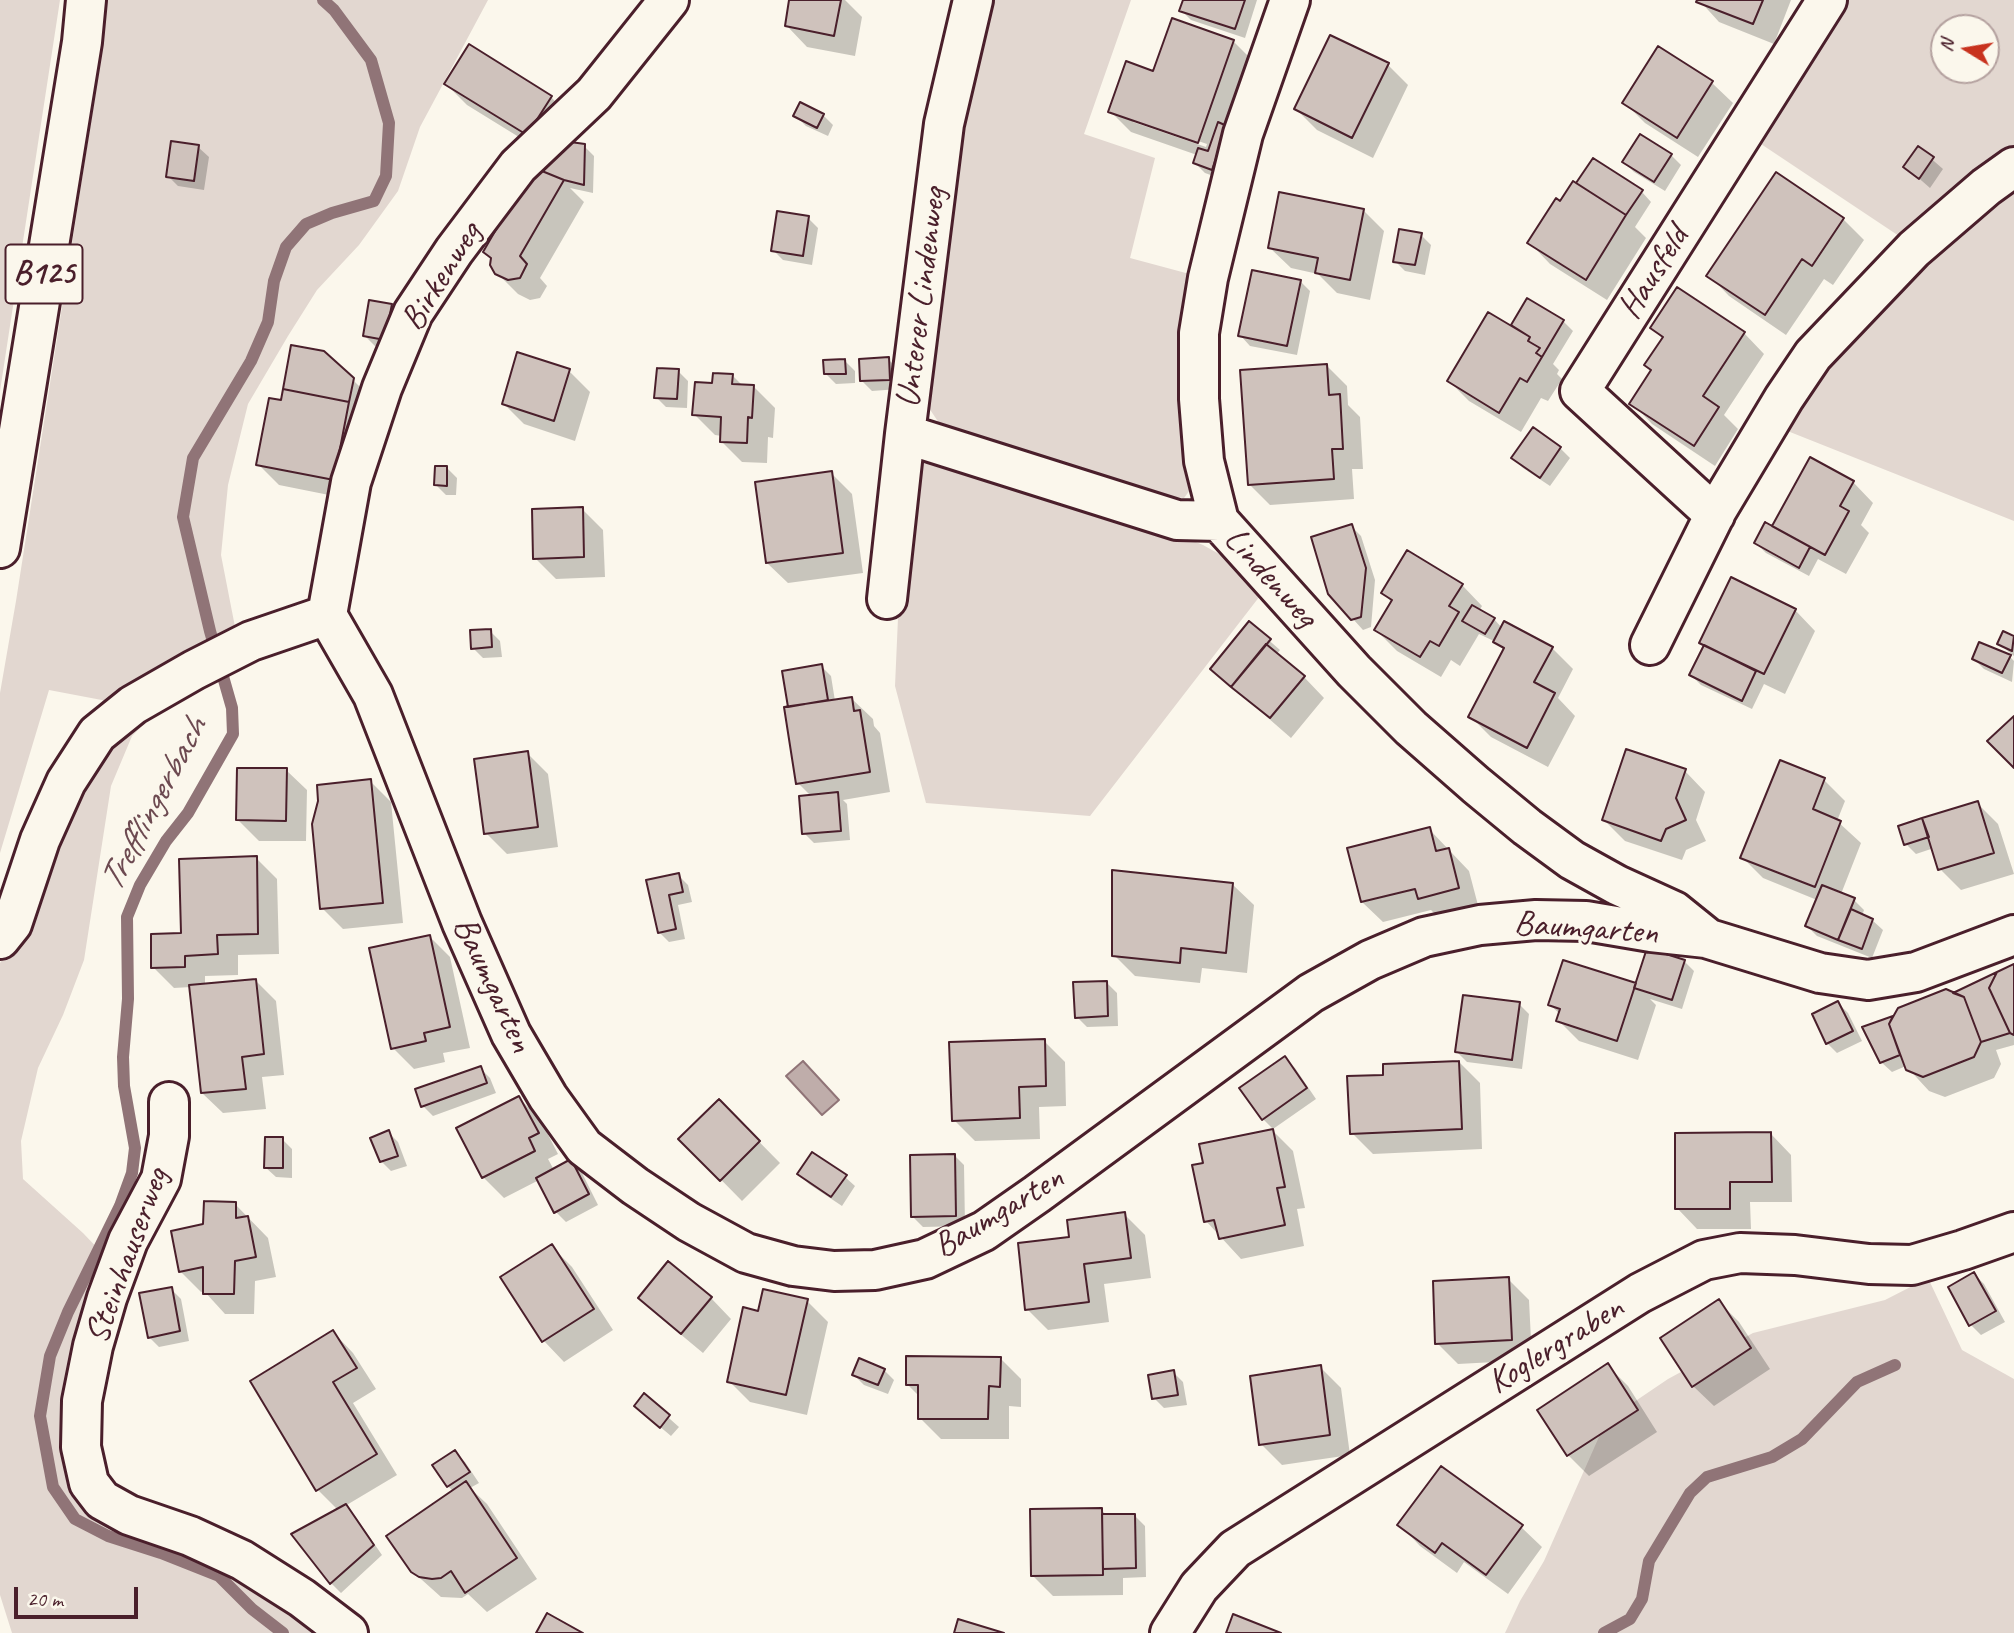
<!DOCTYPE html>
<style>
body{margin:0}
#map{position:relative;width:2014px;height:1633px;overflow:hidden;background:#fbf7ec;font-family:Caveat,sans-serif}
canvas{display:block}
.north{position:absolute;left:1930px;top:14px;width:70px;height:70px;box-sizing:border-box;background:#fbf7ec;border:2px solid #b4a19f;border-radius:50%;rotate:281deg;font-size:19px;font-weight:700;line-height:28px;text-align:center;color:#4a1f2b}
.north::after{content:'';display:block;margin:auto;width:24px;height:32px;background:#c8321e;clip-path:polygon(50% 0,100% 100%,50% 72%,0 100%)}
.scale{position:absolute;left:14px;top:1587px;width:124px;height:32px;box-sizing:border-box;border:4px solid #4a1f2b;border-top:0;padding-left:9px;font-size:21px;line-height:24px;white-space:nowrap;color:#4a1f2b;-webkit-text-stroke:5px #fbf7ec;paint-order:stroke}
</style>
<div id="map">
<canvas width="2014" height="1633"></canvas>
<div class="north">N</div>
<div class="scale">20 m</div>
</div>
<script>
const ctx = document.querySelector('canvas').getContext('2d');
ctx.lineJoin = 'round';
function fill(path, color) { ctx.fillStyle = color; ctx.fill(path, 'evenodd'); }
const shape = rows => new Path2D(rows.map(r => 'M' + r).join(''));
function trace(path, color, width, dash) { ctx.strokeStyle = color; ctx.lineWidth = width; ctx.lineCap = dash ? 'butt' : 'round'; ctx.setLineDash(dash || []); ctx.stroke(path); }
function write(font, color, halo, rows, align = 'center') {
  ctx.font = font + ' Caveat,sans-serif'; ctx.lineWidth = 6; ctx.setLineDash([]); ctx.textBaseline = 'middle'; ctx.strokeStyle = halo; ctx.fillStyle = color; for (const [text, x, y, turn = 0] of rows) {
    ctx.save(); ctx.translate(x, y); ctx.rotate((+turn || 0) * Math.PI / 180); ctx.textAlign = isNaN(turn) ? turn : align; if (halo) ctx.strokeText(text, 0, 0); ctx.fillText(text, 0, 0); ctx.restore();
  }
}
const green = shape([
 [0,0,60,0,0,391],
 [107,0,488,0,420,127,398,191,359,245,317,290,288,336,248,404,228,485,221,555,236,632,126,685,107,701,49,690,0,853,0,693,16,601,102,51],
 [990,0,1131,0,1084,134,1155,158,1130,258,1197,276,1194,476,1190,490,1184,498,1164,496,956,430,939,423,927,405,959,133],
 [1848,0,2014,0,2014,149,1905,240,1758,142],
 [1944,28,1986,28,1986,70,1944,70],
 [2014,192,2014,521,1785,430,1827,364,1905,284],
 [937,460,1173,533,1203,545,1230,560,1263,592,1090,816,926,803,895,686,898,618,911,480,921,465],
 [165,703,132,736,111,786,84,960,63,1015,38,1068,21,1141,23,1179,83,1233,105,1256,81,1313,69,1372,71,1475,185,1547,327,1633,12,1633,0,1595,0,963,11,948,60,838,80,789,113,742],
 [1928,1278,1962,1350,2014,1379,2014,1633,1505,1633,1520,1601,1544,1561,1606,1421,1668,1379,1753,1333,1885,1300]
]);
const water = shape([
 [803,1061,839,1100,822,1115,786,1076,803,1061]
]);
const shadow = shape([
 [791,0,845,0,862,17,855,56,807,47,787,26],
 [1184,0,1257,0,1245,38,1191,20,1181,10],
 [1699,0,1791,0,1774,44,1719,22],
 [1233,41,1254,62,1222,179,1205,173,1195,163,1197,155,1131,132,1110,111,1154,73],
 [1133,119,1207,144,1206,147,1133,122],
 [1659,48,1712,83,1733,103,1698,157,1645,123,1625,103],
 [1388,65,1408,85,1373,158,1317,130,1296,109],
 [446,84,551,97,571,118,548,155,467,105],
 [823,115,833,125,828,136,806,126,796,116],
 [584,146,594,156,593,193,570,188,584,202,540,278,547,286,540,298,530,300,518,294,497,273],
 [198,147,209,157,204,190,178,186,168,176],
 [1919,148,1943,169,1930,188,1906,167],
 [1671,155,1681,165,1665,191,1634,172,1624,162],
 [1642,192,1651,202,1635,227,1646,238,1607,300,1550,264,1530,243],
 [1363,210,1384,231,1370,300,1337,293,1318,274,1291,268,1270,248],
 [808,218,818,228,812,265,783,260,773,250],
 [1843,219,1864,240,1833,285,1824,279,1786,335,1729,296,1709,275],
 [1421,235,1431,245,1425,275,1405,271,1395,261],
 [1300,281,1310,291,1297,355,1250,346,1240,335],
 [1528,300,1563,321,1573,331,1553,364,1559,370,1557,374,1562,379,1548,401,1541,398,1521,432,1469,401,1449,381,1511,328],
 [391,306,401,316,395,349,375,346,365,336],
 [1652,328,1744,333,1764,354,1724,415,1738,429,1715,466,1652,424,1632,403,1653,371,1663,339],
 [888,359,898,369,899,389,872,391,862,381],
 [845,361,855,371,855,383,836,384,826,374],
 [1326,365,1347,386,1348,405,1360,417,1363,469,1352,469,1354,499,1270,505,1249,484],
 [569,371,590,392,575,441,524,424,504,404],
 [678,371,688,381,687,408,666,407,656,397],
 [733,376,743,386,754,387,775,408,773,438,768,437,767,463,742,462,721,441,722,436,715,435,694,414,714,385],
 [353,380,363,390,354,500,279,485,258,464,282,402],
 [1560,448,1570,458,1550,486,1523,468,1513,458],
 [447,468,457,478,456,495,446,495,436,485],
 [831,473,852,494,863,573,788,583,767,563],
 [1853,482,1873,503,1861,525,1869,533,1846,574,1818,559,1809,576,1766,553,1756,543,1773,528],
 [582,509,603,530,605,577,556,579,535,558],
 [1351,526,1361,536,1375,580,1371,627,1363,630,1353,619],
 [1462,585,1482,606,1479,611,1494,619,1502,628,1552,648,1573,669,1558,698,1575,716,1548,767,1491,737,1470,716,1505,651,1496,642,1479,634,1460,666,1451,660,1441,677,1397,651,1376,630,1392,603,1383,593],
 [1795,610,1815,631,1785,694,1764,684,1752,709,1701,685,1691,675,1705,646],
 [1249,623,1280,650,1276,655,1304,677,1324,698,1291,738,1244,697],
 [490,631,500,641,502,657,483,658,473,648],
 [2004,634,2014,638,2014,656,1999,644],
 [2010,657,2014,661,2012,682,1984,669,1974,659],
 [821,666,831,676,835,701,852,699,873,719,874,726,880,733,890,792,843,800,847,804,850,840,814,843,804,833,811,796,798,783,786,709],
 [527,753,548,774,558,847,507,854,486,833],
 [1781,762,1824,780,1845,801,1837,821,1861,843,1841,894,1854,900,1864,910,1862,916,1872,920,1883,930,1872,958,1817,936,1807,926,1817,900,1763,878,1742,857],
 [286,770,307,790,306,841,259,841,238,820],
 [1685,771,1705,792,1696,820,1706,841,1686,850,1682,860,1625,841,1604,820],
 [370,781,391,802,403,923,343,929,322,908],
 [1977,803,1998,824,2014,874,1961,890,1940,869,1934,848,1916,854,1906,844],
 [1429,829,1469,871,1479,909,1440,919,1431,910,1383,922,1362,902],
 [256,858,277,879,279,954,238,955,238,975,205,976,205,986,256,981,276,1001,284,1075,262,1077,266,1109,223,1113,202,1093,191,987,174,988,153,967],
 [678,875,688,885,692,902,678,905,685,939,669,942,659,932,648,881],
 [1233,885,1254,905,1247,973,1202,968,1200,983,1135,976,1114,955],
 [430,937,450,957,470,1048,443,1053,445,1062,414,1069,393,1048],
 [1684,961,1694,971,1682,1009,1650,999,1656,1005,1638,1060,1579,1041,1558,1020,1560,1014,1550,1005,1637,985],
 [2014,966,2014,1045,1996,1050,2001,1064,1994,1078,1945,1097,1929,1091,1906,1066,1892,1072,1881,1062,1865,1028,1953,994],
 [1107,983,1117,993,1118,1026,1087,1027,1077,1017],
 [1838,1003,1848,1013,1862,1041,1837,1053,1827,1043],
 [1519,1004,1529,1014,1522,1069,1467,1062,1457,1052],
 [1044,1041,1065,1062,1066,1106,1039,1107,1040,1139,975,1141,954,1120],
 [1285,1059,1295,1068,1316,1099,1273,1129,1263,1119,1242,1089],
 [1459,1062,1480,1083,1482,1149,1373,1154,1352,1133,1384,1076],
 [480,1068,490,1078,496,1093,433,1116,423,1106],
 [519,1098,540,1119,558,1154,548,1159,554,1170,571,1161,581,1171,598,1205,566,1222,556,1212,539,1180,504,1198,483,1177,458,1129],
 [719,1101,780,1163,742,1201,681,1139],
 [1272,1130,1293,1151,1305,1208,1297,1209,1304,1246,1241,1259,1206,1221,1205,1164],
 [388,1132,398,1142,407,1166,391,1171,381,1161],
 [1771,1134,1791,1155,1792,1202,1750,1202,1751,1229,1697,1229,1677,1208],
 [282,1139,292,1149,292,1178,276,1177,265,1167],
 [954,1155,964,1165,965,1226,923,1227,913,1217],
 [799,1174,845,1177,855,1186,842,1206,809,1184],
 [235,1204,268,1238,276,1277,255,1281,254,1314,225,1314,204,1291,201,1292,180,1271,205,1226],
 [1124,1214,1145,1235,1151,1278,1104,1284,1109,1322,1048,1330,1027,1309,1071,1238],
 [551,1246,572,1267,613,1330,564,1362,544,1341,503,1278],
 [1974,1274,1984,1284,2005,1322,1981,1335,1971,1325,1950,1288],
 [1508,1279,1529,1300,1532,1360,1458,1364,1437,1343],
 [171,1289,181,1299,189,1341,159,1347,149,1337],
 [640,1298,711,1298,731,1319,703,1353,661,1318],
 [807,1301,828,1322,807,1415,750,1402,729,1381],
 [1718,1301,1739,1322,1770,1369,1714,1406,1693,1386],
 [333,1332,353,1353,376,1389,353,1403,397,1475,345,1506,355,1516,382,1555,341,1593,331,1583,338,1510,318,1490],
 [1000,1358,1021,1379,1021,1407,1009,1406,1009,1439,941,1439,920,1418,920,1397,908,1385],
 [1607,1365,1628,1386,1657,1432,1589,1476,1568,1455,1539,1410],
 [1320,1367,1341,1388,1350,1455,1282,1465,1261,1444],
 [884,1370,894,1380,888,1394,864,1385,854,1375],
 [1173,1372,1183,1382,1187,1405,1164,1408,1154,1398],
 [644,1396,679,1427,671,1436,646,1415],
 [455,1452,465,1462,479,1483,470,1488,487,1504,537,1579,487,1612,468,1594,462,1598,441,1597,412,1571,454,1492,448,1486],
 [1101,1510,1108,1516,1135,1516,1145,1526,1146,1577,1123,1578,1123,1595,1053,1596,1032,1575],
 [1400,1525,1521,1527,1542,1547,1508,1594,1464,1562,1457,1573,1420,1546]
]);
const stream = shape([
 [283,1633,252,1609,219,1576,161,1553,108,1536,75,1519,53,1487,40,1416,50,1356,68,1312,120,1206,132,1173,135,1148,124,1086,123,1057,128,999,127,917,140,885,166,841,188,813,233,734,232,708,210,631,183,517,193,458,251,361,268,322,274,281,286,247,306,224,332,213,374,201,386,176,389,123,371,60,334,10,323,0],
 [1604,1633,1630,1619,1642,1599,1649,1561,1690,1493,1707,1477,1772,1457,1802,1439,1857,1382,1895,1365]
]);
const building = shape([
 [789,0,841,0,834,36,785,26,789,0],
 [1183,0,1245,0,1235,29,1179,11,1183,0],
 [1697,0,1763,0,1753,24,1696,2,1697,0],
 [1172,18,1234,40,1198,143,1108,112,1126,61,1153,71,1172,18],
 [1330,35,1389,63,1352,138,1294,109,1330,35],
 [469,44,552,96,527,135,444,84,469,44],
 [1658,46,1713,81,1677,138,1622,103,1658,46],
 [800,102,824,114,817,128,793,116,800,102],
 [1218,122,1227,126,1212,170,1193,163,1198,148,1208,151,1218,122],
 [1640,134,1672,154,1654,182,1622,162,1640,134],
 [171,141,199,145,194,181,166,177,171,141],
 [563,141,585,144,584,185,564,180,537,169,563,141],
 [1918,146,1934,157,1919,179,1903,167,1918,146],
 [1593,158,1643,190,1626,215,1576,183,1593,158],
 [537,169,564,180,520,256,527,264,520,278,508,280,495,274,490,265,491,258,483,252,528,174,537,169],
 [1776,172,1844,218,1812,266,1802,259,1765,315,1706,276,1776,172],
 [1573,181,1626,215,1586,280,1527,243,1556,198,1560,201,1573,181],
 [1279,192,1364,209,1350,280,1315,273,1318,258,1268,248,1279,192],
 [777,211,809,216,803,256,771,251,777,211],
 [1399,229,1422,233,1415,265,1393,262,1399,229],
 [1252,270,1301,280,1287,346,1238,336,1252,270],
 [1677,287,1745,332,1703,396,1719,407,1694,446,1629,404,1651,370,1644,365,1663,337,1650,328,1677,287],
 [1527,298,1564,320,1542,357,1536,353,1540,348,1528,341,1530,337,1511,325,1527,298],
 [369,300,392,304,385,340,363,336,369,300],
 [1488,312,1530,337,1528,341,1540,348,1536,353,1542,357,1527,382,1520,378,1499,413,1447,381,1488,312],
 [291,345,324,351,354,378,349,402,283,389,291,345],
 [517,352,570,369,554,421,502,404,517,352],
 [889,357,890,380,860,381,859,359,889,357],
 [845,359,846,374,824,374,823,360,845,359],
 [1327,364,1329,395,1340,394,1343,449,1332,449,1334,479,1248,485,1240,370,1327,364],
 [657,368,679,369,677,399,654,398,657,368],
 [713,373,733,374,732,384,754,385,752,418,748,417,747,443,720,442,721,417,692,415,695,382,712,383,713,373],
 [283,389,349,402,334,480,256,465,269,398,281,400,283,389],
 [1533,427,1561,447,1540,478,1511,458,1533,427],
 [1810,457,1854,481,1840,506,1849,511,1825,555,1772,526,1810,457],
 [435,466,447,466,447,486,434,485,435,466],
 [832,471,843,553,766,563,755,482,832,471],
 [583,507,584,557,533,559,532,509,583,507],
 [1765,522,1810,547,1799,568,1754,543,1765,522],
 [1352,524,1366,568,1361,617,1351,620,1328,594,1311,537,1352,524],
 [1407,550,1463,584,1449,606,1459,612,1439,646,1430,641,1420,657,1374,630,1392,600,1381,593,1407,550],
 [1731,577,1796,609,1764,674,1699,643,1731,577],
 [1472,605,1495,618,1485,634,1462,621,1472,605],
 [1249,621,1271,639,1231,687,1210,669,1249,621],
 [1504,621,1553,647,1534,682,1555,693,1527,748,1468,717,1504,648,1493,642,1504,621],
 [491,629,492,647,471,649,470,630,491,629],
 [2003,631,2014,636,2012,651,1997,644,2003,631],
 [1979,642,2011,655,2002,673,1972,659,1979,642],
 [1266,644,1305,676,1270,718,1231,687,1266,644],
 [1704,645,1756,671,1742,701,1689,675,1704,645],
 [822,664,828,700,788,707,782,671,822,664],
 [852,697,854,711,860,710,870,772,796,784,784,707,852,697],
 [2014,716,2014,768,1987,741,2014,716],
 [1626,749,1686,769,1676,798,1686,820,1666,829,1661,841,1602,820,1626,749],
 [528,751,538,827,484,834,474,759,528,751],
 [1780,760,1825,778,1813,809,1841,821,1815,887,1740,858,1780,760],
 [237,768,287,768,286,821,236,820,237,768],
 [371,779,383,903,320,909,312,824,318,801,317,785,371,779],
 [838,792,841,831,802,834,799,796,838,792],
 [1978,801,1994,853,1938,870,1922,818,1978,801],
 [1922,818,1929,837,1904,845,1898,826,1922,818],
 [1430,827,1436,851,1449,848,1459,888,1418,899,1415,889,1361,902,1347,848,1430,827],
 [257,856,258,934,217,935,218,954,185,956,185,967,151,968,151,934,181,933,179,859,257,856],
 [1112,870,1233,883,1226,953,1181,948,1180,963,1112,956,1112,870],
 [679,873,683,892,669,895,676,929,658,933,646,880,679,873],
 [1822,885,1855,898,1838,940,1805,926,1822,885],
 [1851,909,1873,919,1862,949,1838,940,1851,909],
 [430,935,450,1027,424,1033,426,1041,391,1049,369,948,430,935],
 [1647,948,1685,960,1672,1000,1634,988,1647,948],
 [1563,960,1636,983,1617,1041,1556,1021,1560,1009,1548,1005,1563,960],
 [2014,964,2014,1035,2010,1033,1989,988,1997,972,2014,964],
 [1997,972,1989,988,2010,1033,1981,1042,1964,997,1953,993,1997,972],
 [256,979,264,1054,242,1057,246,1089,201,1093,189,985,256,979],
 [1107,981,1108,1016,1075,1018,1073,982,1107,981],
 [1946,989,1964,997,1981,1042,1974,1057,1923,1077,1906,1070,1889,1024,1898,1008,1946,989],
 [1463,995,1520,1002,1512,1060,1455,1052,1463,995],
 [1838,1001,1853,1031,1826,1044,1812,1014,1838,1001],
 [1893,1016,1889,1024,1900,1055,1880,1063,1862,1027,1893,1016],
 [1045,1039,1046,1086,1019,1087,1020,1118,952,1121,949,1042,1045,1039],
 [1285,1056,1307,1088,1262,1120,1239,1088,1285,1056],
 [1459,1061,1462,1129,1350,1134,1347,1076,1383,1075,1383,1064,1459,1061],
 [481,1066,487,1083,421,1107,415,1089,481,1066],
 [519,1096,539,1133,529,1138,535,1151,482,1178,456,1128,519,1096],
 [719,1099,760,1141,720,1181,678,1139,719,1099],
 [1273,1129,1285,1187,1277,1188,1285,1225,1219,1239,1214,1220,1204,1222,1192,1165,1203,1163,1199,1144,1273,1129],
 [389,1130,398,1156,380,1162,370,1138,389,1130],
 [1771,1132,1772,1182,1730,1182,1730,1209,1675,1209,1675,1133,1771,1132],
 [265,1137,283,1137,283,1168,264,1168,265,1137],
 [812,1152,847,1175,831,1197,797,1174,812,1152],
 [955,1154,956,1216,911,1217,910,1155,955,1154],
 [571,1159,589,1194,554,1213,536,1178,571,1159],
 [204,1201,236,1202,236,1218,248,1216,256,1257,235,1261,234,1294,203,1294,203,1267,179,1272,171,1231,203,1224,204,1201],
 [1125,1212,1131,1258,1084,1264,1089,1302,1025,1310,1018,1243,1069,1237,1067,1220,1125,1212],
 [552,1244,594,1309,542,1342,500,1277,552,1244],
 [668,1261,712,1297,681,1334,638,1298,668,1261],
 [1974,1272,1996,1311,1969,1326,1948,1287,1974,1272],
 [1509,1277,1512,1340,1435,1344,1433,1281,1509,1277],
 [172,1287,180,1331,148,1338,139,1293,172,1287],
 [763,1289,808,1299,786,1395,727,1382,743,1307,758,1311,763,1289],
 [1719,1299,1751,1348,1692,1387,1660,1338,1719,1299],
 [333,1330,357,1368,333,1382,377,1454,316,1491,250,1381,333,1330],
 [906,1356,1001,1357,1000,1387,989,1386,988,1419,918,1419,918,1385,906,1385,906,1356],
 [859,1358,885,1369,878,1385,852,1375,859,1358],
 [1608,1363,1638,1410,1567,1456,1537,1410,1608,1363],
 [1321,1365,1330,1435,1259,1445,1250,1376,1321,1365],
 [1174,1370,1178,1395,1152,1399,1148,1375,1174,1370],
 [644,1393,670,1415,660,1428,634,1406,644,1393],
 [455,1450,470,1472,447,1487,432,1465,455,1450],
 [1441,1466,1523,1525,1486,1575,1442,1543,1435,1553,1397,1525,1441,1466],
 [466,1481,517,1558,465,1593,451,1571,441,1578,432,1579,419,1577,411,1572,386,1536,466,1481],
 [346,1504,374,1545,330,1584,291,1534,346,1504],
 [1102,1508,1103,1575,1031,1576,1030,1509,1102,1508],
 [1102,1514,1135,1514,1136,1568,1103,1569,1102,1514],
 [547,1613,583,1633,536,1633,547,1613],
 [1233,1614,1281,1633,1226,1633,1233,1614],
 [958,1619,1004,1633,954,1633,958,1619]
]);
const minor = shape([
 [1290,0,1243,134,1208,278,1199,333,1199,399,1204,461,1219,521,1354,671,1411,728,1476,785,1527,827,1572,860,1617,885,1674,911,1705,936],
 [905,434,1177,520,1219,521],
 [1715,515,1580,391,1827,0],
 [887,599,905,434,944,124,973,0],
 [327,615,351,482,382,388,413,313,454,251,518,166,594,94,669,0],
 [1650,645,1717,510,1784,398,1813,355,1914,249,1986,187,2014,167],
 [0,939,12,924,40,840,66,782,97,734,133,705,194,670,251,641,327,615,373,695,462,923,511,1034,548,1097,584,1147,635,1186,689,1222,746,1253,793,1266,834,1271,875,1270,925,1259,984,1231,1037,1194,1311,993,1370,960,1424,937,1480,925,1536,920,1586,921,1651,932,1706,938,1820,973,1868,980,1916,972,2014,935],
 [169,1102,169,1136,161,1179,128,1241,107,1298,93,1346,82,1401,81,1447,89,1483,102,1500,129,1515,190,1536,242,1560,302,1598,348,1633],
 [1170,1633,1199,1587,1235,1549,1640,1293,1704,1260,1740,1253,1795,1255,1869,1264,1912,1265,1963,1250,2014,1232]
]);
const primary = shape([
 [0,548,82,42,86,0]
]);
const shields = [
 [44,274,77]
];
const shieldNames = [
 ["B125",44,274]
];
const streetNames = [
 ["Hausfeld",1654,273,-58],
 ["Birkenweg",442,277,-58],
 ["Unterer Lindenweg",922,298,-83],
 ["Lindenweg",1270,578,48],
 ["Baumgarten",1586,929,4],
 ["Baumgarten",492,985,65],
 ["Baumgarten",999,1213,-31],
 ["Steinhauserweg",128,1256,-70],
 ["Koglergraben",1556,1346,-32]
];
const waterNames = [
 ["Trefflingerbach",154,805,-62]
];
fill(green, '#e2d7d0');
fill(water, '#bfadaa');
trace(water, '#907477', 2);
fill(shadow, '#0003');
trace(stream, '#907477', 12);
fill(building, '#cfc2bc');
trace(building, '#4a1f2b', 2);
trace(minor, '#4a1f2b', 44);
trace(primary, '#4a1f2b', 44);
trace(minor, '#fbf7ec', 38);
trace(primary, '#fbf7ec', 38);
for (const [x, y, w] of shields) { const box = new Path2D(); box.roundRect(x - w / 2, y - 29.5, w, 59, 5); ctx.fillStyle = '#fbf7ec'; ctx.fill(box); trace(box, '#4a1f2b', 2); }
write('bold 33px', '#4a1f2b', null, shieldNames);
write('35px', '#4a1f2b', '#fbf7ec', streetNames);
write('italic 37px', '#6d4a51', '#fbf7ec', waterNames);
</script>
